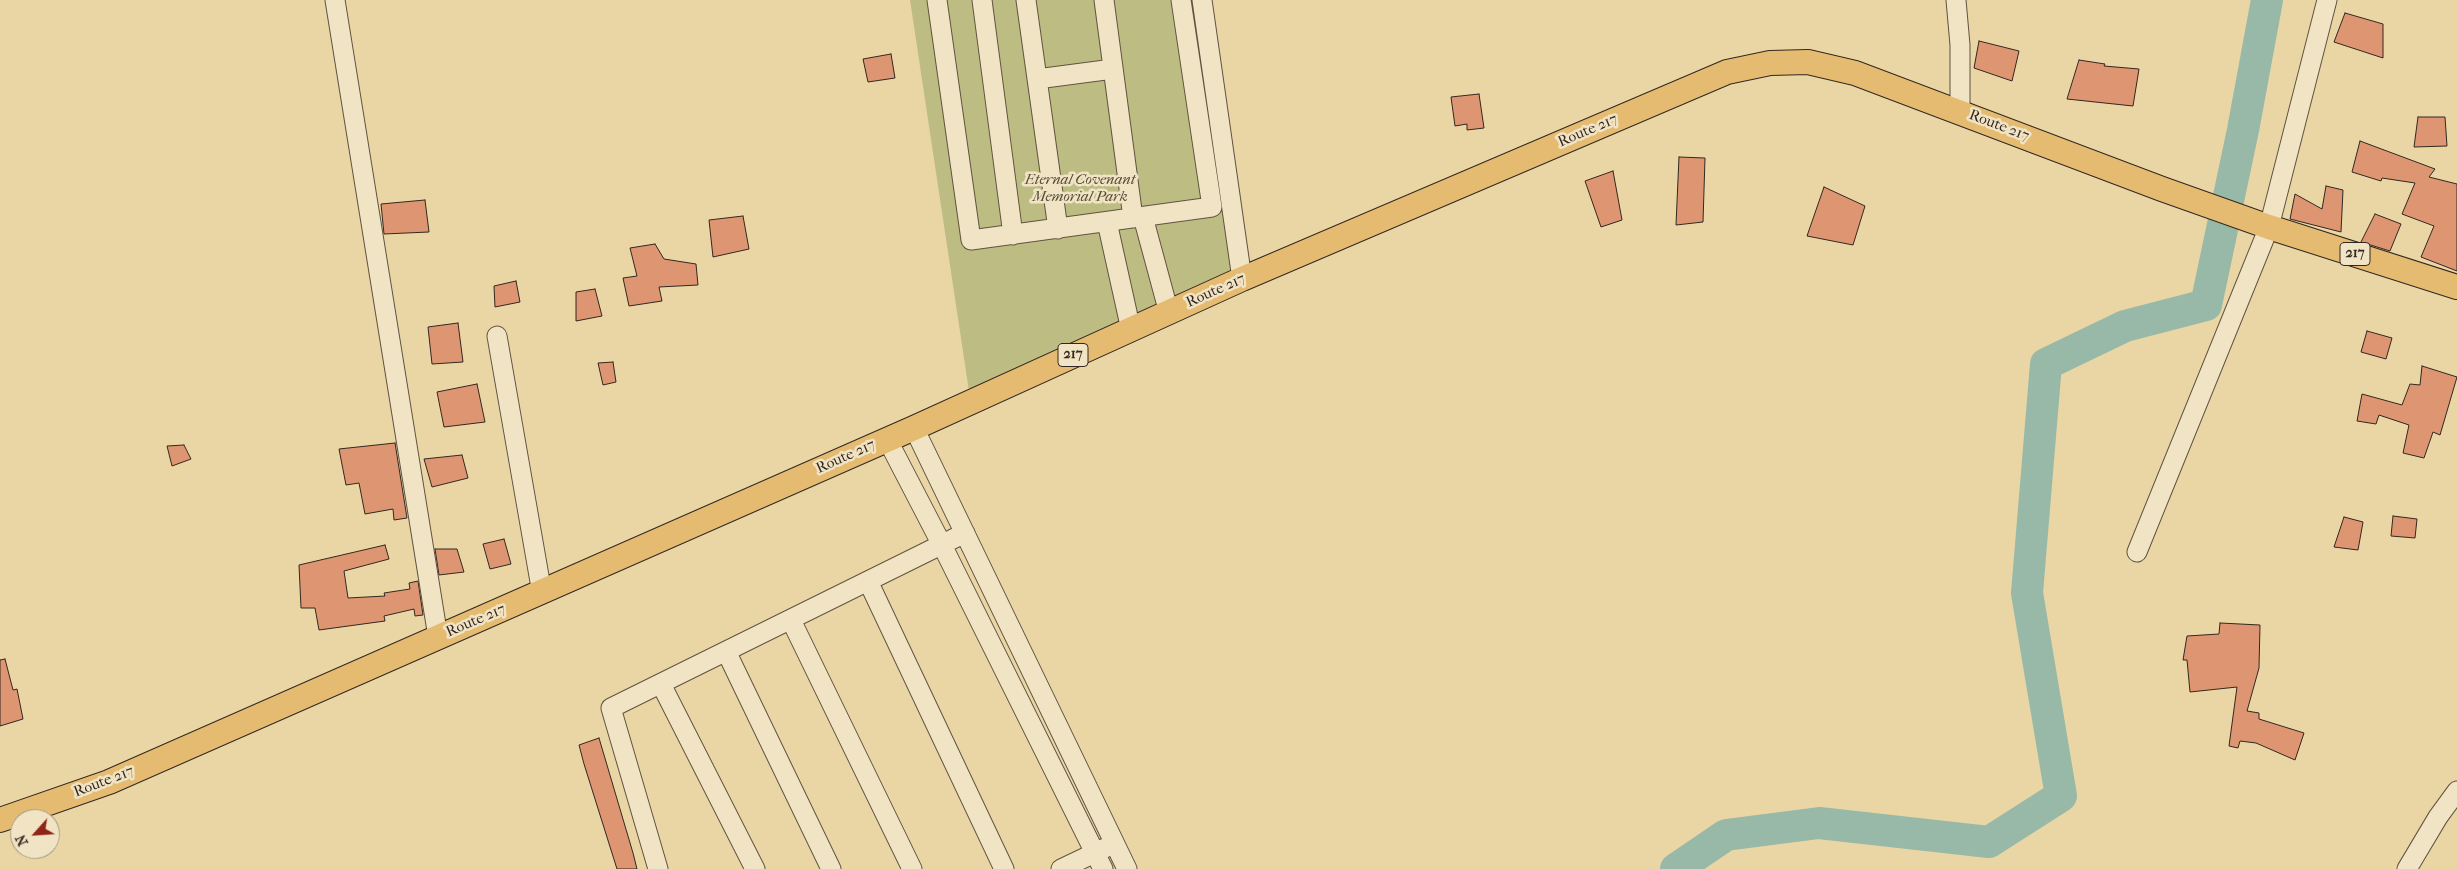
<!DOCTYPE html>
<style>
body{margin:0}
#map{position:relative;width:2457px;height:869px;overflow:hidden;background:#ead6a5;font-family:"IM FELL French Canon",serif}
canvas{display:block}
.north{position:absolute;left:10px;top:809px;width:50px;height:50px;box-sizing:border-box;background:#f1e4c4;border:1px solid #a59882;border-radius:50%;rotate:244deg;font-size:14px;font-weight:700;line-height:20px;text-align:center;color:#322720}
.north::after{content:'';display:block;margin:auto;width:18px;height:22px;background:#8f2418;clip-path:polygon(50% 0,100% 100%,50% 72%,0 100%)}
</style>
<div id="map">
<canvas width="2457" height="869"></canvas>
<div class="north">N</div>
</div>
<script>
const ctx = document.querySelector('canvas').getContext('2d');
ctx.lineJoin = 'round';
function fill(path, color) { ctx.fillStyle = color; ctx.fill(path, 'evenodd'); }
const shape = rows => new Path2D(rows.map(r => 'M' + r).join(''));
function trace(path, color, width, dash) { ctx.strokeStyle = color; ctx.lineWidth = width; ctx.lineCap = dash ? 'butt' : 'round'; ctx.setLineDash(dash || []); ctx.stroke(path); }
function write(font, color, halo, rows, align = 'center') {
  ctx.font = font + ' "IM FELL French Canon",serif'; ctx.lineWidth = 5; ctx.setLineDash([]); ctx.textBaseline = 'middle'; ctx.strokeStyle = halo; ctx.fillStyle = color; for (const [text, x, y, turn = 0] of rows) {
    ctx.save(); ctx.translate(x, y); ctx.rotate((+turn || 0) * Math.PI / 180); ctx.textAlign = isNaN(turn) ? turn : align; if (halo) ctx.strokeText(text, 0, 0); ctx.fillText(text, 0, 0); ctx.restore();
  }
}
const green = shape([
 [910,0,1191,0,1236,277,970,398]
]);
const river = shape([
 [1676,869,1726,835,1819,823,1989,842,2061,796,2027,593,2046,364,2125,326,2206,305,2243,130,2267,0]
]);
const building = shape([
 [2345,13,2383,24,2383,58,2334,42,2345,13],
 [1979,41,2019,51,2012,81,1974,68,1979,41],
 [891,54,895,78,868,82,863,59,891,54],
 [2079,60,2105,64,2104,66,2139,69,2133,106,2067,99,2079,60],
 [1479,94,1484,128,1467,130,1467,124,1455,126,1451,97,1479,94],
 [2418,117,2445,117,2447,146,2414,147,2418,117],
 [2360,141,2435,169,2429,177,2457,184,2457,271,2421,257,2434,226,2402,214,2415,183,2382,178,2381,181,2352,172,2360,141],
 [1679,157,1705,158,1703,222,1676,225,1679,157],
 [1613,171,1622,220,1601,227,1585,181,1613,171],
 [2326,186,2343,190,2341,232,2290,219,2295,194,2322,209,2326,186],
 [1824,187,1865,206,1853,245,1807,236,1824,187],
 [425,200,429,232,384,234,381,204,425,200],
 [2375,214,2401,224,2390,251,2361,242,2375,214],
 [743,216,749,249,713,257,709,220,743,216],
 [655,244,664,259,696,264,698,285,659,287,662,301,629,306,623,278,637,276,630,248,655,244],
 [516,281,520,302,495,307,494,286,516,281],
 [595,289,602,316,576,321,576,292,595,289],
 [458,323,463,362,432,364,428,327,458,323],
 [2367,331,2392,338,2386,359,2361,352,2367,331],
 [613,362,616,382,603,385,598,363,613,362],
 [2422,366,2457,377,2440,435,2433,432,2424,458,2403,453,2409,425,2379,415,2376,424,2357,421,2362,394,2402,405,2410,384,2420,385,2422,366],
 [477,384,485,422,444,427,437,392,477,384],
 [395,443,407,518,394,520,393,509,365,514,359,483,346,485,339,449,395,443],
 [184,445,191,459,172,466,167,446,184,445],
 [462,455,468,478,432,487,424,459,462,455],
 [2393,516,2417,519,2415,538,2391,536,2393,516],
 [2344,517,2363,522,2358,550,2334,547,2344,517],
 [504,539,511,564,490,569,483,544,504,539],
 [385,545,389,559,344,571,348,598,385,596,384,593,410,589,409,583,418,581,423,615,415,616,414,609,384,616,385,621,319,630,315,608,301,608,299,565,385,545],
 [435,549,457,549,464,572,439,575,435,549],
 [2220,623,2260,625,2259,668,2247,711,2259,713,2259,719,2304,733,2295,760,2256,743,2240,741,2238,748,2229,746,2237,687,2190,692,2187,660,2183,660,2187,636,2219,634,2220,623],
 [5,659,13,690,17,689,23,719,0,726,0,660,5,659],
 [599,738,633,853,637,869,617,869,584,764,579,745,599,738]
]);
const minor = shape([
 [335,0,438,637],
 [937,0,971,240,1212,207,1181,0],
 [982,0,1013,235],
 [1026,0,1058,229],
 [1104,0,1133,218],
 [1202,0,1242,279],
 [1956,0,1960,45,1960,111],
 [1037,79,1113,69],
 [1143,217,1169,313],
 [1107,222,1131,330],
 [497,336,542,593],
 [914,428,1127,869],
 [887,439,942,545,1103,869],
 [2137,552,2269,227,2327,0],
 [868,581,1004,869],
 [791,620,912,869],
 [726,651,831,869],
 [661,684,755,869],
 [658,869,611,708,965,533],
 [1061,869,1105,848],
 [2407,869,2438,817,2457,791]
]);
const major = shape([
 [0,820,109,782,914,428,1242,279,1727,72,1770,63,1808,62,1855,73,2162,189,2269,227,2457,287]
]);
const shields = [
 [2355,254,30],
 [1073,355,30]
];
const shieldNames = [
 ["217",2355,254],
 ["217",1073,355]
];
const streetNames = [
 ["Route 217",1999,126,21],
 ["Route 217",1588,131,-23],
 ["Route 217",1216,291,-24],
 ["Route 217",846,457,-24],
 ["Route 217",476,621,-23],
 ["Route 217",104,782,-21]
];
const parkNames = [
 ["Eternal Covenant",1080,180],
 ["Memorial Park",1080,197]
];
fill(green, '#bdbc82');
trace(river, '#98b9a7', 32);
fill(building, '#de9672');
trace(building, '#322720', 1);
trace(minor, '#605341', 21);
trace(major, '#322720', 26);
trace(minor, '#f1e4c4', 19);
trace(major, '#e5bb72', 24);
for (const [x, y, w] of shields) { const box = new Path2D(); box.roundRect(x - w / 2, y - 11.5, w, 23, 4); ctx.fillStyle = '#f1e4c4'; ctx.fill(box); trace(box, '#322720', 1); }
write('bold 14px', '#322720', null, shieldNames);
write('15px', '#322720', '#f1e4c4', streetNames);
write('italic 15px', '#554c38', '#f1e4c4', parkNames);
</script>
